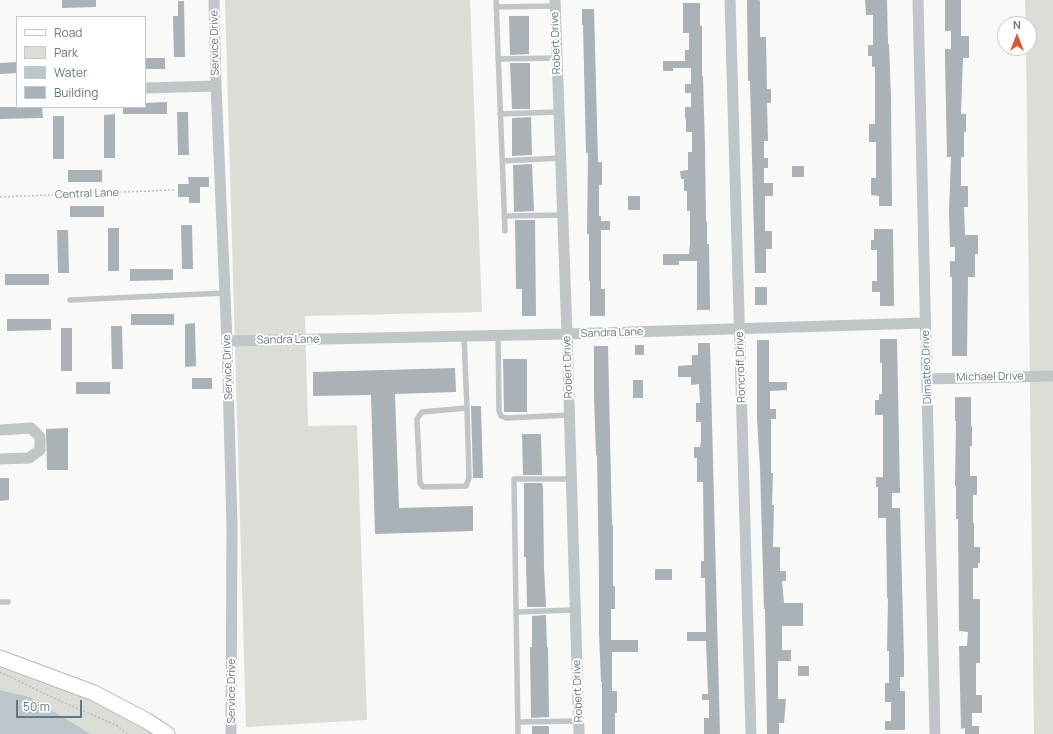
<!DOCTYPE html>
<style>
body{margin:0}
#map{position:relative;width:1053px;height:734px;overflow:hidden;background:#f9f9f7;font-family:Manrope,sans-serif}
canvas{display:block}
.legend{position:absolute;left:16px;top:16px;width:130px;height:92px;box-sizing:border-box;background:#fff;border:1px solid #c2c8cc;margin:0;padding:5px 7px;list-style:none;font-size:12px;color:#667680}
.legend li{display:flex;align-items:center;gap:8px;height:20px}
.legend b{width:20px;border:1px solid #c2c8cc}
.north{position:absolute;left:997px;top:16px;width:40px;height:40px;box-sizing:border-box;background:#fff;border:1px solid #c2c8cc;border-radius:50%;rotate:0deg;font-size:11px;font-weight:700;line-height:16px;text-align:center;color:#667680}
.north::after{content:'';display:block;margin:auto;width:14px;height:18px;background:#da5436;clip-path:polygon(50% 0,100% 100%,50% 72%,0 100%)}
.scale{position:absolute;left:16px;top:700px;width:66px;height:18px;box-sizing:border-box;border:2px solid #667680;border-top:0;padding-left:5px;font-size:12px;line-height:14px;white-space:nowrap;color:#667680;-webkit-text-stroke:3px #fff;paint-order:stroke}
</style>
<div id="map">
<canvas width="1053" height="734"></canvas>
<ul class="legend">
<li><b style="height:5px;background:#fff"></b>Road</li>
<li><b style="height:11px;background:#daded6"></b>Park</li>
<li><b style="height:11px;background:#bbc6ca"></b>Water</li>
<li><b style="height:11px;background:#aab2b7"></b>Building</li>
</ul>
<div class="north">N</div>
<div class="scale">50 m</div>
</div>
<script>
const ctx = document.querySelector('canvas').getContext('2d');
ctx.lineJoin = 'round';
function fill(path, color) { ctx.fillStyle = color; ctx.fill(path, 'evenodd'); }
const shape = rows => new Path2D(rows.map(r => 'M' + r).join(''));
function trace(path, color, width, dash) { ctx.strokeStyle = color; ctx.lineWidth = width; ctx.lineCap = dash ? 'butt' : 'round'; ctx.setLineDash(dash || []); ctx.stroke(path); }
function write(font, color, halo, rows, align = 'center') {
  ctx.font = font + ' Manrope,sans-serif'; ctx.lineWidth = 4; ctx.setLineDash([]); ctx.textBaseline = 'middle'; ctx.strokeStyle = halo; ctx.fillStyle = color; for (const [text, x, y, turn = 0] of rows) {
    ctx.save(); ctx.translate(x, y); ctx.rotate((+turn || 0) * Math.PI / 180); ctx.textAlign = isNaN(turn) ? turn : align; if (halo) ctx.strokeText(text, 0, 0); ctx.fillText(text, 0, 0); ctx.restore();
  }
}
const green = shape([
 [225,0,470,0,482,312,305,316,308,426,357,425,367,720,246,727],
 [1025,0,1053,0,1053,734,1034,734,1026,48,1029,48,1029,24,1026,24],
 [0,658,20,664,162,734,91,734,30,697,0,690]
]);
const water = shape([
 [0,690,30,697,91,734,0,734]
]);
const building = shape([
 [62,0,96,0,96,7,62,8],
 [747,0,759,0,760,1,760,37,766,37,767,89,771,89,771,103,767,103,768,141,764,141,764,158,768,158,768,168,764,168,764,183,773,183,773,196,765,196,765,231,772,231,772,249,766,249,766,273,755,273,750,81,748,81],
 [865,0,887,0,888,44,889,44,891,97,892,206,879,206,879,196,871,195,871,178,876,178,876,142,869,142,869,124,875,124,875,67,872,67,872,56,868,56,868,45,873,45,873,15,866,15],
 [945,0,961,0,961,36,969,36,969,58,963,58,961,114,966,114,966,132,964,132,964,157,961,157,961,186,968,186,968,207,964,207,965,235,978,235,978,254,975,254,975,277,968,277,967,356,952,356,952,277,950,277,950,261,955,261,955,247,950,247,949,211,951,157,947,157,945,58,945,49,951,49,951,31,945,31],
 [178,1,184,1,185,57,174,57,173,16,178,16],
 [683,3,700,3,700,26,702,26,702,76,703,76,705,147,706,221,707,221,707,244,709,244,710,310,697,310,697,261,679,261,679,265,663,265,663,254,689,254,690,244,690,211,687,211,687,191,684,191,684,179,681,179,680,171,688,170,688,152,692,152,692,132,686,132,686,118,685,118,685,107,691,107,691,93,685,93,685,84,691,84,691,68,673,68,673,71,663,71,663,61,685,61,685,50,689,50,689,33,683,33],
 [582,9,594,9,598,162,602,162,602,185,599,185,599,216,601,216,601,221,610,221,610,230,601,230,601,289,605,289,605,316,590,316,590,281,589,281,589,234,587,234,588,153,586,153,583,25,582,25],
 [509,16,529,16,529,54,510,55],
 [145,58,165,58,165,69,145,69],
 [17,62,17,73,0,74,0,63],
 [510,63,529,63,530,64,530,109,512,109],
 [167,102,167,114,123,114,123,107,145,107,145,103],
 [0,107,42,107,43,118,0,119],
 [177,112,188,112,189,155,178,155],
 [115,114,115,158,104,158,104,115],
 [53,116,64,116,64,159,53,159],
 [531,117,532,155,512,156,512,118],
 [532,164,534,211,514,212,513,165],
 [792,166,804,166,804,177,792,177],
 [68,170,102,170,102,182,68,182],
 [188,177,209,177,209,187,200,187,200,203,189,203,189,197,178,197,178,184,189,184],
 [628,196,640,196,640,210,628,210],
 [70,206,104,206,104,217,70,217],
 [515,220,535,220,536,316,522,316,522,289,516,289],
 [181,225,192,225,193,269,182,269],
 [108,228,119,228,119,271,108,271],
 [874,229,893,229,894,306,880,306,880,292,872,292,872,281,877,281,877,250,871,250,871,240,874,240],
 [57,230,68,230,69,273,58,273],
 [130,269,173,269,173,280,130,281],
 [5,274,49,274,49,285,5,285],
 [755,287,767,287,767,305,755,305],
 [131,314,174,314,174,325,131,325],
 [7,319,51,319,51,330,7,331],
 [195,323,196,366,185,367,185,324],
 [111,326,122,326,123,369,112,369],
 [61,328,72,328,72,371,61,371],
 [880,339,897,339,900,493,892,493,892,508,900,508,904,656,904,677,900,677,900,691,905,691,905,730,885,730,885,721,891,721,891,702,885,702,885,683,889,683,889,651,887,651,888,598,887,598,886,518,878,518,878,487,876,487,876,477,883,477,883,415,875,415,875,400,879,400,879,394,882,394,882,363,880,363],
 [757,340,769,340,769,382,787,382,787,390,770,391,770,409,776,409,776,419,771,419,771,473,773,473,772,505,774,505,773,547,780,547,780,571,786,571,786,581,782,581,784,603,803,603,803,626,782,626,782,650,791,650,791,661,778,661,778,699,786,699,784,723,779,723,779,734,767,734,765,609,764,609,760,467,757,419],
 [698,343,710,343,720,734,704,734,704,718,709,718,709,700,702,700,702,694,708,694,706,641,687,641,687,632,706,632,705,578,701,578,701,561,704,561,703,482,697,482,697,458,694,458,694,447,700,447,701,441,701,422,696,422,696,403,700,403,699,384,691,385,691,377,678,377,678,366,692,365,692,355,698,355],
 [635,345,644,345,644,355,635,355],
 [594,346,608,346,612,525,613,525,613,586,615,586,615,609,611,609,611,640,638,640,638,652,612,652,612,691,617,691,617,713,615,713,615,734,602,734,602,682,601,682,599,633,599,578,597,455,596,455,594,396],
 [503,359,527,359,527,412,504,412],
 [455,368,456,392,395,394,399,508,473,506,473,531,375,534,371,395,313,396,313,372],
 [192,378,212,378,212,389,192,389],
 [633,380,643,380,643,398,633,398],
 [76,382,110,382,110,394,76,394],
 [955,397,971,397,971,426,972,426,972,446,970,446,970,476,977,476,977,495,973,495,973,523,974,523,974,547,980,547,980,563,978,563,978,568,973,568,973,599,980,599,980,663,976,663,976,695,982,695,982,713,972,713,972,726,979,726,979,734,965,734,965,728,961,729,959,646,967,646,968,632,959,631,958,519,956,519,956,486,955,486,956,421,955,421],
 [471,406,481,406,483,478,473,478],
 [68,428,68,470,47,470,46,429],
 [522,434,541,434,542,475,523,475],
 [0,478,9,478,9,500,0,501],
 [524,483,542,483,543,488,544,568,546,607,527,607,526,557,524,557],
 [655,569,672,569,672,580,655,580],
 [546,615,547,647,548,647,549,717,531,718,530,647,532,647,532,616],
 [798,666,809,666,809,676,798,676],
 [532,726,549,726,549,734,532,734]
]);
const path = shape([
 [0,197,174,190],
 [0,672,60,701,116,725,127,734]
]);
const lane = shape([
 [496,0,505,231],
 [496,7,555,6],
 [498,59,557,58],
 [500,114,559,112],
 [502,161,561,158],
 [504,216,563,215],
 [70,300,225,293],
 [464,336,467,408,469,478,466,486,423,487,420,483,417,419,422,412,467,408],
 [498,336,499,411,501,416,506,418,570,415],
 [0,602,8,602],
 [516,612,575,610],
 [518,722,578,721],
 [518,734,514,479,571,479]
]);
const street = shape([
 [214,0,216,86,227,341,232,526,231,734],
 [555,0,567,334,579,734],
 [730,0,751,734],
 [918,0,935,734],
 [145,88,216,86],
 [227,341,567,334,925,323],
 [927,379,1053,376],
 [0,430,31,428,40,437,40,450,29,458,0,459]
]);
const secondary = shape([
 [0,658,94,693,147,721,167,734]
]);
const streetNames = [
 ["Service Drive",215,43,-91],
 ["Robert Drive",556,43,-92],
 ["Central Lane",87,194,-2],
 ["Sandra Lane",612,333,-2],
 ["Sandra Lane",288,340,-1],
 ["Service Drive",228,367,-92],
 ["Robert Drive",568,367,-92],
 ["Roncroff Drive",741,367,-92],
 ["Dimatteo Drive",927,367,-92],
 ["Michael Drive",990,377,-1],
 ["Service Drive",232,691,-90],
 ["Robert Drive",578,691,-92]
];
fill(green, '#daded6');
fill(water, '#bbc6ca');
fill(building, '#aab2b7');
trace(secondary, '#b3b9bd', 17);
trace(path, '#bbbec0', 1.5, [2, 2]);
trace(lane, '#c0c5c8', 5.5);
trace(street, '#c0c5c8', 11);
trace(secondary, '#fff', 15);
write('11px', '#667680', '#fff', streetNames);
</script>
